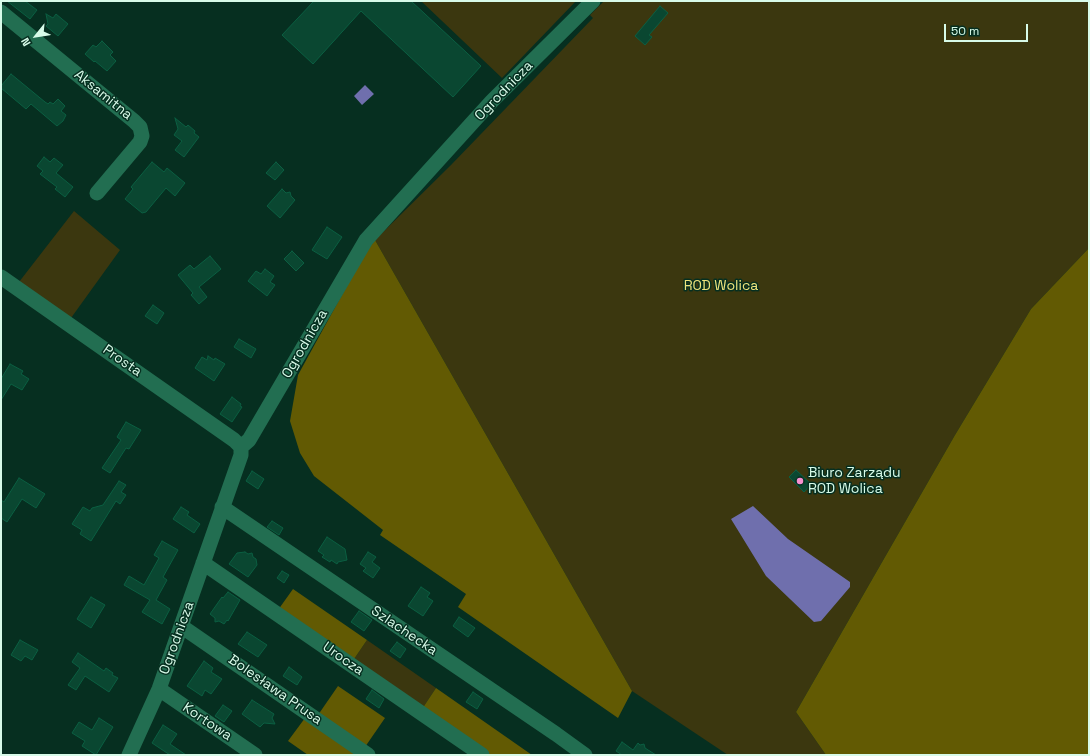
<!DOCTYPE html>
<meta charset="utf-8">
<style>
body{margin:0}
#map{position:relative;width:1090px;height:756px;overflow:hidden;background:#062f20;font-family:"Space Grotesk",sans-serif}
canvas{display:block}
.frame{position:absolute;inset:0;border:2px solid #d8fbe9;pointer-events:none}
.north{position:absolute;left:16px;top:16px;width:40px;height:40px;-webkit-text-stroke:3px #062f20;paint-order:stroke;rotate:240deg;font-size:11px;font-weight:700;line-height:16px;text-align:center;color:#d8fbe9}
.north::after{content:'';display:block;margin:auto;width:14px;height:18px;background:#d8fbe9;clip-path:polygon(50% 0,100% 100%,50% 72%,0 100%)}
.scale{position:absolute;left:944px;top:24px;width:84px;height:18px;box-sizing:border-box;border:2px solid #d8fbe9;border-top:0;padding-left:5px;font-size:12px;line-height:14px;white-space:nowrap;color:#d8fbe9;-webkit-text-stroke:3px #062f20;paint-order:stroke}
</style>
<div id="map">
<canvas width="1090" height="756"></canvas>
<div class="frame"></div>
<div class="north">N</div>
<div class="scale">50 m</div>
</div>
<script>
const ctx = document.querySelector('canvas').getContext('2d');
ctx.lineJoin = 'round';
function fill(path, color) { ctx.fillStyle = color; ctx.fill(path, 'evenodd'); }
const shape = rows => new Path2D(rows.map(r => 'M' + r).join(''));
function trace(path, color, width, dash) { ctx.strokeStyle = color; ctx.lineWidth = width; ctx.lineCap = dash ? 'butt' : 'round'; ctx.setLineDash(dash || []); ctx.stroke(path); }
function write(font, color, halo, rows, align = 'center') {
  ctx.font = font + ' "Space Grotesk",sans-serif'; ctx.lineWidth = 3; ctx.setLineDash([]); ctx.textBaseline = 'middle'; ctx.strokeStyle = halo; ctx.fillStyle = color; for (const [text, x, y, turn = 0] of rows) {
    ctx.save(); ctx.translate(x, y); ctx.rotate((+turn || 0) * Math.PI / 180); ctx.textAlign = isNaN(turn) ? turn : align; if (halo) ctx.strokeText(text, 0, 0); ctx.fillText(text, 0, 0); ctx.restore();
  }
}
const green = shape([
 [421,1,576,1,502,78],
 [604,1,1089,1,1089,248,1031,309,955,435,796,712,826,755,728,755,632,691,375,240,451,165,593,18,590,15],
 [74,211,120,250,71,318,19,282],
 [367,640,436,688,422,709,352,662]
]);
const forest = shape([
 [375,240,632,691,618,718,458,607,466,594,380,535,383,530,314,476,300,453,290,421,298,375,367,249],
 [1089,248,1089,755,826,755,796,712,955,435,1031,309],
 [293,589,367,640,352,662,278,610],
 [338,686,385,718,365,747,318,715],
 [436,688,532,755,487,755,422,709],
 [305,718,358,755,308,755,288,741]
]);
const water = shape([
 [365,85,374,94,362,105,354,96],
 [753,506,788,539,850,582,850,587,821,621,814,622,766,576,731,519]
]);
const building = shape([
 [7,1,25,1,37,10,30,19,7,1],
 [314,1,411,1,481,66,453,97,361,11,313,64,282,35,314,1],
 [660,6,668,13,649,35,652,37,645,45,635,36,660,6],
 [46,14,53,18,56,14,68,24,58,36,46,26,48,24,46,14],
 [102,41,113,52,110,55,116,61,107,71,95,61,94,62,85,54,93,45,96,47,102,41],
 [11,74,45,102,48,104,50,102,53,104,58,99,65,106,61,111,66,115,63,121,57,126,31,104,26,109,1,88,1,86,11,74],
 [175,118,186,127,188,125,195,131,194,133,199,137,184,157,175,150,182,141,174,135,178,129,175,118],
 [44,157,50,162,54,158,63,165,56,173,73,187,65,197,55,189,57,187,40,174,43,171,37,166,44,157],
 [152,162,164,172,167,168,185,183,175,196,166,188,146,212,142,213,125,199,133,189,131,187,152,162],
 [276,162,284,170,275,180,266,173,276,162],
 [282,189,286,193,290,192,291,196,295,200,280,218,267,206,282,189],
 [327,227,342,237,327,259,312,250,327,227],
 [292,251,304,263,296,271,284,259,292,251],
 [210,256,221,269,199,287,207,297,199,304,191,295,193,293,178,275,190,265,194,269,210,256],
 [265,269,274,276,270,282,275,285,267,296,248,281,256,271,261,274,265,269],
 [153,305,164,313,157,324,145,316,153,305],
 [239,339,256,349,251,358,234,347,239,339],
 [208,356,214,360,215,358,225,364,214,381,195,368,202,357,207,360,208,356],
 [10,364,23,371,21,374,29,379,22,390,11,384,1,400,1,379,10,364],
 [232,397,241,404,240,406,242,407,232,422,220,414,232,397],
 [126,422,141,430,129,449,126,448,110,473,102,468,121,440,117,437,126,422],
 [796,470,811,484,804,492,789,477,796,470],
 [252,471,264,479,258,489,246,481,252,471],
 [19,478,45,494,36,508,22,499,7,522,1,518,1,500,4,502,19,478],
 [119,481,126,485,121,492,126,495,120,504,116,501,91,541,80,534,82,530,72,524,83,507,90,511,92,508,103,505,119,481],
 [181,507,189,512,187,515,200,524,194,533,173,519,181,507],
 [272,521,283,528,279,535,267,527,272,521],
 [327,537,345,549,347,560,338,562,337,564,331,560,330,562,322,557,324,555,318,551,327,537],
 [162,541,178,550,163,577,167,580,156,600,170,609,162,624,142,612,150,600,124,585,129,576,144,585,159,558,154,555,162,541],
 [245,552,248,554,252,553,253,557,256,559,257,565,248,577,229,564,237,553,245,552],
 [368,552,376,557,372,562,380,568,373,578,363,571,366,568,360,564,368,552],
 [282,571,289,575,284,583,277,578,282,571],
 [421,587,430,593,427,597,433,601,423,616,408,606,421,587],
 [228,592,240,600,228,621,227,620,224,624,219,621,215,622,215,618,210,614,222,597,223,598,228,592],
 [91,597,105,605,91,628,77,619,91,597],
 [359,611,372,620,364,631,351,622,359,611],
 [459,617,475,628,468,637,453,626,459,617],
 [247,632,267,645,258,657,238,644,247,632],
 [20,640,38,650,32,660,25,656,21,661,11,655,20,640],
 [397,642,406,649,400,658,390,651,397,642],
 [78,653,104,671,106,668,113,673,112,675,118,678,109,692,85,676,76,690,68,685,80,668,72,662,78,653],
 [204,661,213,668,211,672,222,679,211,694,205,690,202,696,187,686,204,661],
 [289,667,302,677,297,685,283,676,289,667],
 [372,690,384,699,379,708,366,699,372,690],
 [473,692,483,699,477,709,466,702,473,692],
 [252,700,274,714,272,718,275,724,264,723,260,727,242,714,252,700],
 [223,705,232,711,224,722,215,716,223,705],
 [99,718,113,727,96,755,82,746,85,741,72,733,79,722,92,730,99,718],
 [163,725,177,734,170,744,186,755,170,755,152,743,163,725],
 [622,742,633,750,638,743,640,745,644,744,645,748,656,755,622,755,616,751,622,742]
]);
const minor = shape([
 [1,12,134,121,140,127,142,136,140,142,97,193],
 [1,277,234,440,241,447],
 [241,447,249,440,366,240,492,101,593,1],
 [222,507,556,734,585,755],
 [203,563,482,755],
 [181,626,368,755],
 [159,689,255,755],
 [129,755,159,689,241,455,241,447]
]);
const markers = [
 [800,481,4,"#f690cf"]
];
const streetNames = [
 ["Ogrodnicza",504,91,-46],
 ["Aksamitna",103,95,39],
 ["Ogrodnicza",305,344,-60],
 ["Prosta",122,361,35],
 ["Szlachecka",404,631,34],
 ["Ogrodnicza",177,638,-70],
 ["Urocza",343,659,35],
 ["Bolesława Prusa",275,690,35],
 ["Kortowa",207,722,34]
];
const parkNames = [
 ["ROD Wolica",721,286]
];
const poiNames = [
 ["Biuro Zarządu",808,473],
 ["ROD Wolica",808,489]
];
fill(green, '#3b370f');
fill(forest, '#625a03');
fill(water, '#6f6fad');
fill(building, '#0a4731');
trace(building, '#0b5f42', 1);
trace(minor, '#226e51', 15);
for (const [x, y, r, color] of markers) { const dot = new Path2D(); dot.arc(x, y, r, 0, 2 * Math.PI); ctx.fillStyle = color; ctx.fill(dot); trace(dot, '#062f20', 1.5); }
write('14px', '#d8fbe9', '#062f20', streetNames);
write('14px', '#eee37c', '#062f20', parkNames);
write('14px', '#d8fbe9', '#062f20', poiNames, 'left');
</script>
